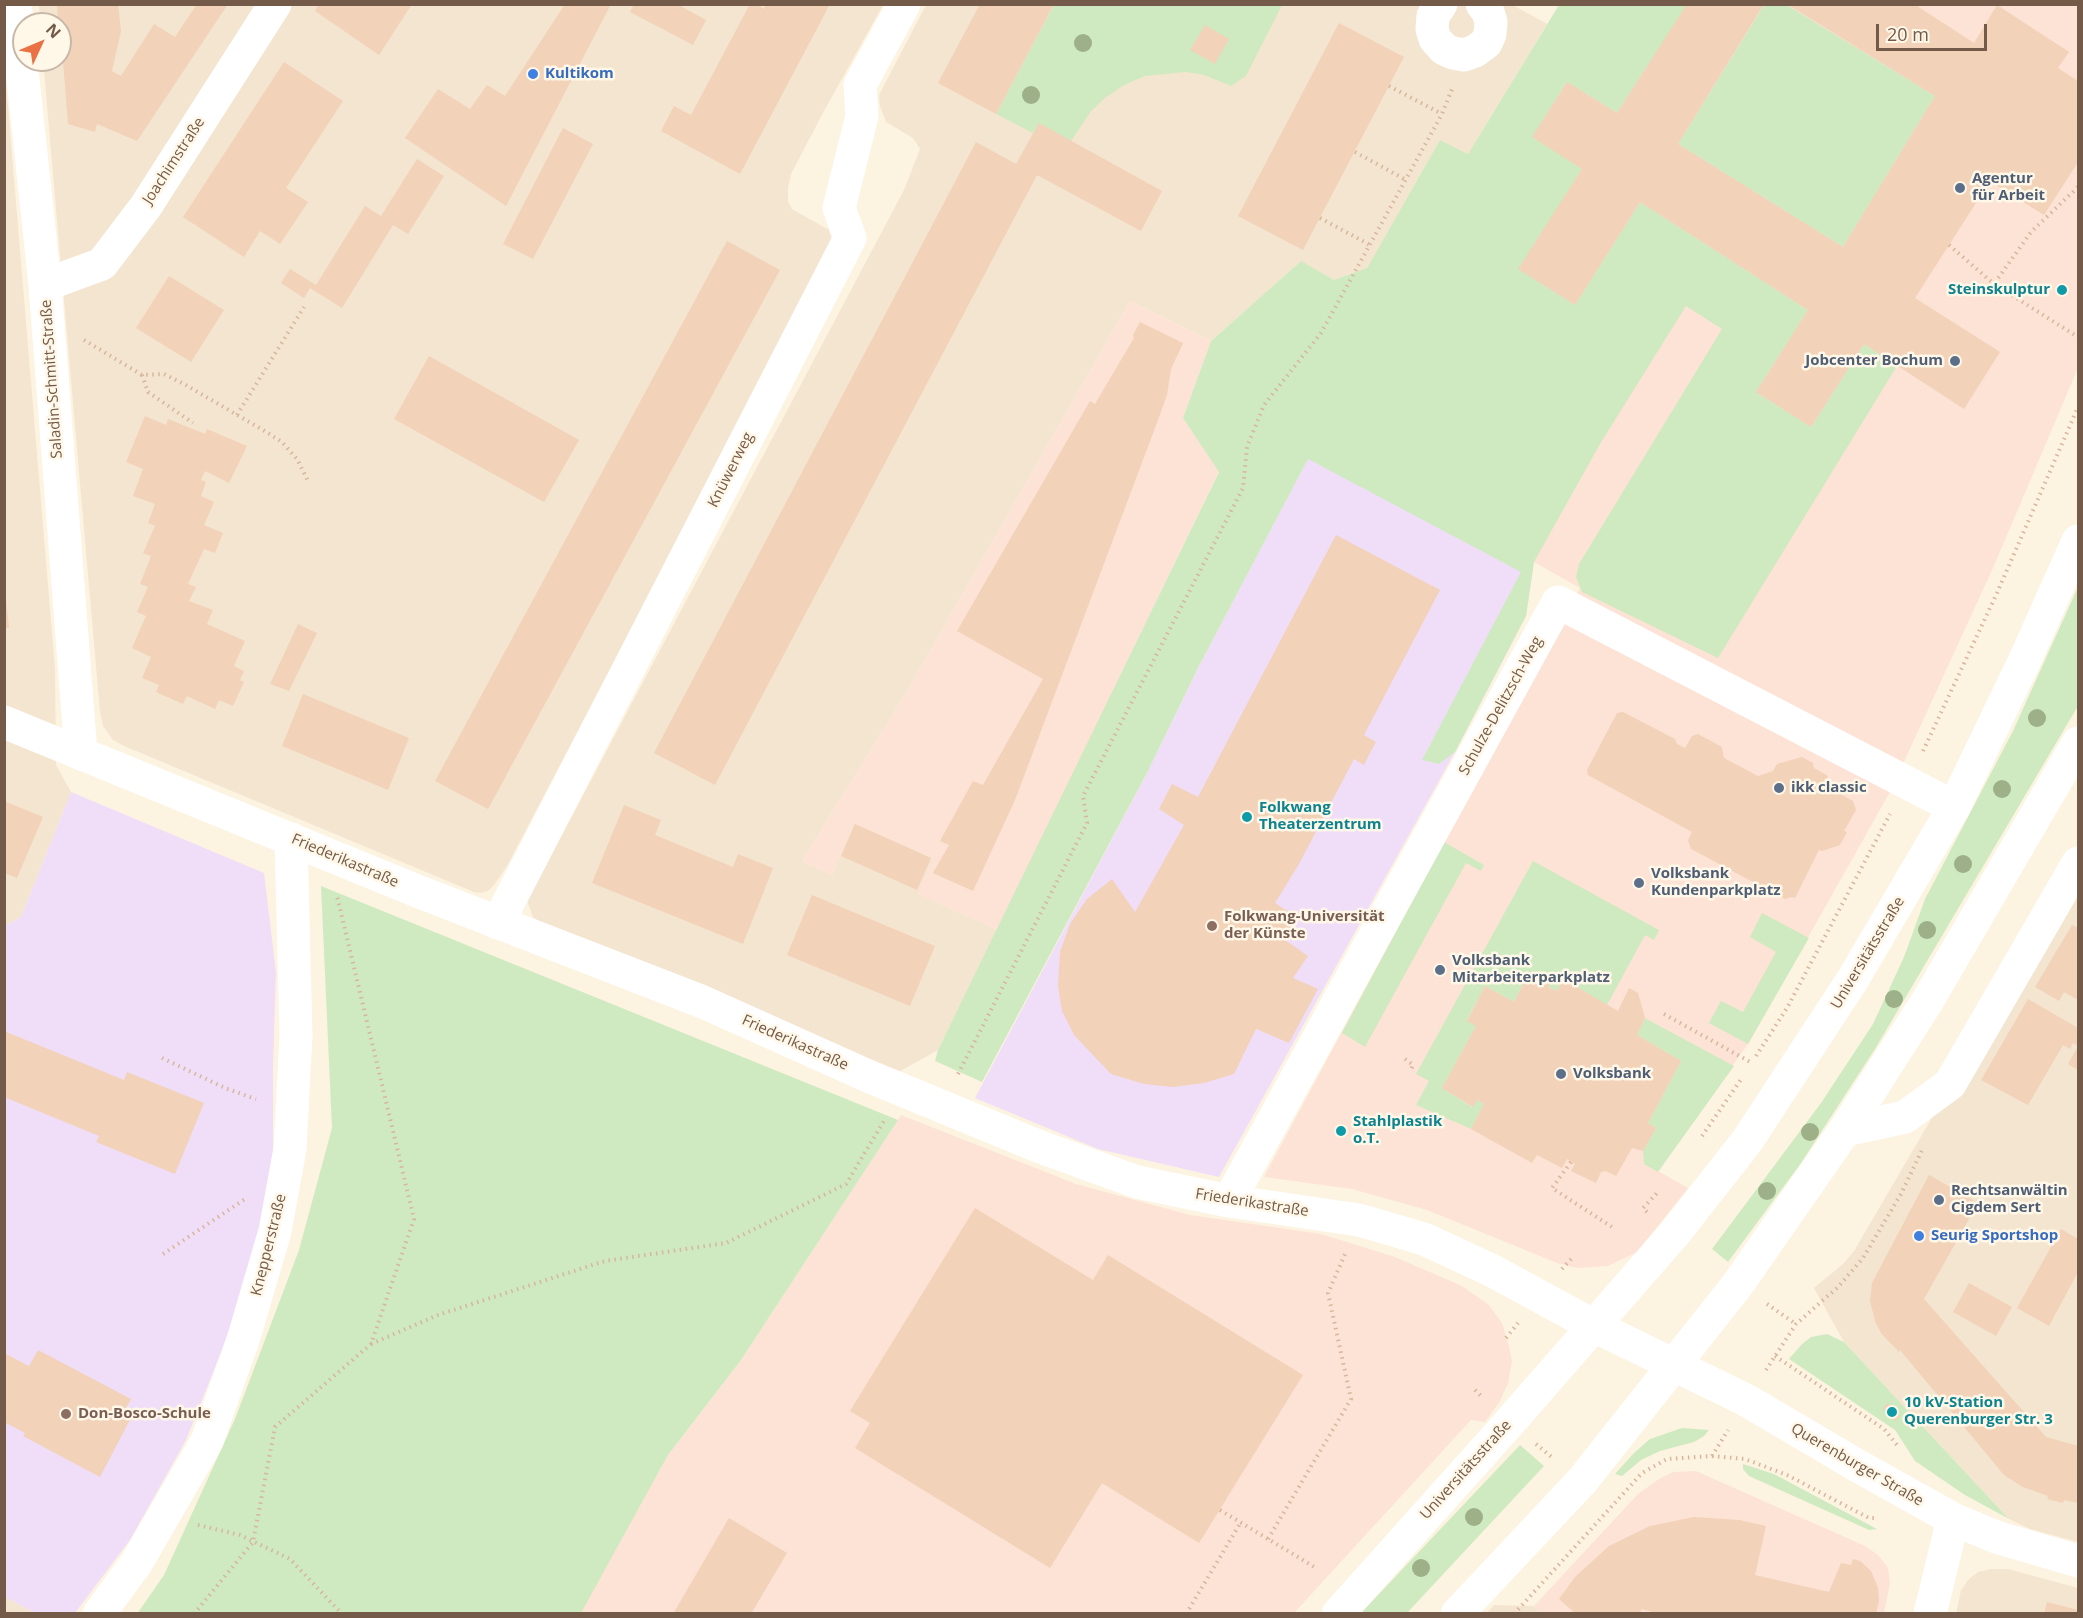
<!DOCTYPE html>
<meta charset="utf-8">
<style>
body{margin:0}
#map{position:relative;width:2083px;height:1618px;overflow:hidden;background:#fdf3e1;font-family:"Open Sans",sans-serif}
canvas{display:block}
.frame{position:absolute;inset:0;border:6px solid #745a48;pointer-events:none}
.north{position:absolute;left:12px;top:12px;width:60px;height:60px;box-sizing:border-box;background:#fff7e8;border:2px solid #c7b8a8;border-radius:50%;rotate:46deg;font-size:16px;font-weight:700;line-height:24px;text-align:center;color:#745a48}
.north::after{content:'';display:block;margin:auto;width:21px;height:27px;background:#e97143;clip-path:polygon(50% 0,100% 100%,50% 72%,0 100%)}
.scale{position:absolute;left:1876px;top:24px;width:111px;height:27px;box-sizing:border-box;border:3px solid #745a48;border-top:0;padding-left:8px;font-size:18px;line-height:21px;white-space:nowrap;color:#745a48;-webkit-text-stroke:4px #fff7e8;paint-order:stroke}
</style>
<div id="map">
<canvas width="2083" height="1618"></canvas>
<div class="frame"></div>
<div class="north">N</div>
<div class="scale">20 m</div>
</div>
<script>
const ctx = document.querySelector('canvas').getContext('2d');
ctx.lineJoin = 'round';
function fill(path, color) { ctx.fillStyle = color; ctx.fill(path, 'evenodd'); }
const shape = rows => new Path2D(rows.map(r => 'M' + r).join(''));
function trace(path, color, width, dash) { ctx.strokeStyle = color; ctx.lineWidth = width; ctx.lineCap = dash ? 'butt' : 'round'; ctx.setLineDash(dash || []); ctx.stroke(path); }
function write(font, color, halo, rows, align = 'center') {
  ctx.font = font + ' "Open Sans",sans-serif'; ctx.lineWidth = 5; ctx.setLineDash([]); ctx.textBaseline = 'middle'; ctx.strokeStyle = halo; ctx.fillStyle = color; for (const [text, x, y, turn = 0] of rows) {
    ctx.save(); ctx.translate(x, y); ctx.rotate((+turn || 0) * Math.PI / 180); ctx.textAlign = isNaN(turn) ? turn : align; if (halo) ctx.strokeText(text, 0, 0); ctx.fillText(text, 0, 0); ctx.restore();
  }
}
const residential = shape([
 [1511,4,1547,24,1468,154,1440,140,1367,268,1334,280,1300,262,1211,341,1130,301,906,693,802,861,832,875,854,823,934,858,918,894,998,930,938,1050,895,1074,546,927,533,917,527,901,904,190,920,149,913,138,886,122,880,106,879,95,926,5],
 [39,5,883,5,824,111,791,174,788,188,788,202,792,209,829,230,833,244,507,866,494,885,488,891,481,893,474,892,124,746,113,740,103,726,100,712,43,60,60,60,60,24,40,24],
 [4,59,55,669,56,765,71,792,21,917,5,926],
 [2078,868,2078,1542,2030,1529,2009,1519,1844,1342,1814,1288,1843,1264,1854,1251],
 [1991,1569,2008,1569,2078,1588,2078,1613,1956,1614,1961,1590,1969,1579,1978,1572],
 [5,1597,35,1613,5,1613],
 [1494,1605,1534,1606,1542,1613,1486,1614]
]);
const commercial = shape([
 [1559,5,2078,5,2078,368,1993,568,1890,792,1748,1044,1658,1171,1688,1188,1637,1252,1608,1266,1577,1268,1557,1263,1427,1210,1352,1189,1264,1177,1580,588,1534,562,1328,336,1440,140,1468,154],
 [1130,301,1211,341,1183,418,1219,471,998,930,917,894,933,858,854,824,832,875,802,861,906,693],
 [901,1115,1076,1184,1190,1215,1321,1234,1395,1257,1462,1286,1489,1305,1502,1323,1509,1346,1512,1361,1508,1383,1500,1401,1485,1422,1471,1420,1294,1613,579,1614,668,1455,741,1360],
 [1696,1471,1865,1546,1878,1555,1888,1568,1890,1583,1884,1613,1542,1614,1534,1606,1638,1494,1659,1479,1673,1472]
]);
const education = shape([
 [1314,447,1534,562,1526,616,1455,752,1219,1177,1098,1149,975,1098,1148,771,1199,666],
 [71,792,264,873,276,972,273,1064,273,1157,257,1246,226,1340,186,1440,130,1540,75,1613,35,1613,5,1597,5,926,21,917]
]);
const green = shape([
 [1054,5,1282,5,1246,76,1231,86,1204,75,1186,72,1145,76,1124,85,1106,97,1091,111,1071,141,1039,124,1033,133,996,114],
 [1559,5,1687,5,1617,113,1567,82,1533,136,1582,169,1519,269,1575,305,1640,202,1808,310,1756,392,1811,427,1864,344,1897,366,1718,658,1582,592,1576,577,1579,564,1722,329,1686,306,1600,444,1534,562,1526,616,1455,752,1439,764,1422,760,1521,572,1308,459,1199,666,1148,771,982,1082,935,1061,938,1050,1219,472,1183,418,1211,341,1301,261,1334,280,1367,268,1440,140,1468,154],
 [1764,5,1787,5,1935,96,1843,247,1678,144],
 [2078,587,2078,706,1875,1049,1801,1163,1728,1262,1712,1249,1821,1103,1873,1024,1904,957,1925,899,2013,731],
 [1444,842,1484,865,1481,871,1466,863,1365,1047,1342,1033],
 [1533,861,1659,930,1654,940,1645,935,1607,1005,1563,979,1557,991,1548,987,1550,982,1530,971,1514,1002,1485,986,1467,1020,1476,1026,1442,1088,1472,1107,1477,1100,1484,1104,1471,1129,1416,1105,1429,1081,1416,1074],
 [321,886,898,1120,741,1360,668,1455,581,1613,137,1614,164,1575,235,1419,299,1250,332,1128],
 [1762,913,1809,938,1748,1044,1709,1023,1721,1001,1743,1012,1776,952,1750,937],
 [1641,1016,1734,1066,1658,1172,1644,1164,1643,1151,1656,1128,1648,1123,1681,1061,1637,1035,1645,1018],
 [1827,1334,1844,1342,2009,1519,1965,1495,1915,1461,1895,1430,1789,1359,1802,1344,1811,1337],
 [1682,1428,1709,1430,1704,1436,1694,1442,1660,1451,1641,1460,1622,1476,1615,1474,1634,1453,1650,1439],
 [1520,1445,1544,1466,1407,1613,1361,1613],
 [1743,1464,1774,1474,1877,1529,1869,1530,1749,1476,1743,1469]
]);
const building = shape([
 [57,4,118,4,121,31,112,71,121,76,154,24,175,37,197,4,228,4,137,141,97,124,95,132,68,124,60,24,58,24],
 [319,4,412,4,379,55,315,11],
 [565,4,611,4,506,206,405,138,438,89,470,109,487,85,505,96],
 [634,4,677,4,706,20,693,45,630,12],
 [750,4,756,4,764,9,766,4,830,4,740,174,661,131,674,106,691,115],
 [980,4,1054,4,996,114,938,83],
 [1687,4,1764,4,1678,144,1843,247,1935,96,1787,4,1914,4,1974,43,1997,5,2069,52,2058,68,2078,81,2078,162,2044,215,1990,181,1915,298,2000,352,1964,409,1864,344,1811,427,1756,392,1808,310,1640,202,1575,305,1518,269,1582,169,1532,137,1567,82,1617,113],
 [1339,23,1404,57,1303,250,1238,216],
 [1205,25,1229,39,1215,64,1190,50],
 [284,62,343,101,286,188,308,202,280,244,260,231,244,257,183,217],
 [1039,123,1162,191,1141,231,1037,175,715,785,654,753,976,142,1016,164],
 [563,128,593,144,533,259,503,244],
 [417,159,444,176,408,234,393,225,342,308,310,288,304,298,281,283,290,269,316,285,365,206,381,216],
 [727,241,780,270,488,809,435,781],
 [169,276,224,310,191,362,136,328],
 [1140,322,1183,343,1171,369,1167,395,1152,436,1015,800,973,891,933,873,949,845,940,841,973,781,983,785,1043,679,957,631,1090,401,1095,404,1134,338,1133,335],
 [429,356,579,440,544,502,394,419],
 [145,416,166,425,168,419,205,434,207,429,247,446,229,483,205,471,201,480,206,482,201,496,214,502,204,525,223,533,215,553,204,549,188,584,196,587,189,601,213,610,207,624,245,641,234,666,244,671,240,680,244,682,233,706,219,700,215,709,187,696,183,704,156,692,159,685,142,678,151,657,132,648,146,616,137,612,148,587,140,584,151,556,143,553,155,526,148,523,155,504,133,496,143,469,126,462],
 [1336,535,1440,590,1364,735,1376,742,1370,753,1364,765,1354,759,1299,864,1275,903,1297,917,1285,940,1308,956,1293,978,1318,989,1289,1043,1256,1029,1234,1074,1204,1083,1173,1087,1144,1084,1111,1074,1074,1035,1062,1011,1058,986,1060,952,1070,924,1087,899,1112,879,1135,912,1184,825,1159,809,1172,784,1198,797],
 [4,601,6,601,9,628,4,628],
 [298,624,317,633,289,691,270,684],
 [303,694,409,738,388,790,282,746],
 [1623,712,1675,739,1677,744,1685,748,1692,736,1698,734,1722,747,1724,758,1758,776,1773,771,1777,764,1802,757,1813,763,1814,768,1828,776,1824,785,1853,801,1856,810,1844,831,1847,832,1840,845,1822,851,1819,850,1795,898,1792,897,1785,899,1691,849,1688,840,1692,832,1588,775,1587,770,1617,713],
 [4,801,43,817,17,878,4,873],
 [624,805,661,820,655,835,733,867,738,854,773,868,743,944,592,883],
 [855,824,931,858,917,890,841,856],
 [812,895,935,946,910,1006,787,955],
 [2072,925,2078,928,2078,1000,2064,992,2059,1001,2035,987],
 [1530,971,1551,982,1548,987,1557,991,1563,979,1618,1011,1629,988,1638,993,1645,1018,1637,1035,1681,1061,1648,1123,1656,1128,1643,1151,1632,1148,1616,1176,1606,1171,1601,1172,1596,1183,1571,1171,1575,1164,1567,1159,1562,1168,1537,1155,1532,1163,1471,1129,1484,1104,1477,1100,1473,1107,1442,1088,1476,1026,1467,1021,1485,986,1514,1002],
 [2028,999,2078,1028,2078,1046,2073,1043,2070,1049,2063,1045,2028,1105,1981,1080],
 [4,1031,124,1080,127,1072,204,1103,175,1174,96,1142,99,1136,4,1097],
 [2078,1046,2078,1070,2068,1064],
 [1929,1175,1978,1203,1924,1299,2046,1437,2078,1446,2078,1503,2064,1500,2063,1503,2047,1499,2048,1496,2023,1487,2004,1475,1900,1350,1899,1352,1881,1333,1875,1321,1870,1301,1872,1283],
 [975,1208,1093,1280,1108,1255,1303,1375,1199,1543,1102,1483,1050,1568,855,1448,870,1423,850,1411],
 [2061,1229,2078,1239,2078,1272,2049,1326,2017,1308],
 [1969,1283,2012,1307,1996,1336,1953,1312],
 [38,1350,131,1399,124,1412,132,1416,100,1477,23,1436,25,1433,4,1422,4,1353,29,1366],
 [1888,1403,1900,1416,1895,1421,1883,1408],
 [1694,1517,1739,1520,1766,1526,1755,1575,1829,1592,1841,1563,1851,1565,1853,1559,1860,1561,1871,1571,1878,1588,1879,1601,1876,1614,1659,1614,1642,1609,1639,1614,1576,1614,1559,1599,1575,1577,1609,1546,1650,1526],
 [729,1518,787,1553,751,1614,673,1614],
 [2047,1602,2078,1610,2078,1614,2044,1614]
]);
const path = shape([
 [1389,86,1442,114],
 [1355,152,1406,180],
 [2078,187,2031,232,1994,284,2078,337],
 [1320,218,1370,245],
 [1949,245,1994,284],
 [84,340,142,375,164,374,184,384,263,430,282,442,297,459,309,483],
 [142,375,148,392,193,423],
 [237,415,304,307],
 [1923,751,1997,593,2078,407],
 [1664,1014,1752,1063],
 [1756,1056,1787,1008,1890,814],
 [162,1058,225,1088,256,1099],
 [1405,1059,1413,1065,1411,1070],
 [958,1074,1087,823,1083,796,1243,488,1247,447,1264,405,1321,333,1442,114,1452,89],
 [1702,1136,1742,1078],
 [1571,1162,1552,1188,1615,1229],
 [1647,1212,1643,1208,1657,1193],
 [163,1254,245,1199],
 [1562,1269,1572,1258],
 [1767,1304,1796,1324],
 [1506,1338,1518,1323],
 [371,1344,438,1315,605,1261,726,1243,846,1184,884,1121],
 [1775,1356,1884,1429,1897,1445],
 [1766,1370,1796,1324,1838,1287,1863,1258,1901,1194,1923,1148],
 [1475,1390,1483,1398],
 [1536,1444,1554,1459],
 [1712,1456,1745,1459,1787,1475,1869,1518,1877,1518],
 [1220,1510,1316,1568],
 [198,1525,240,1535,290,1559,342,1614],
 [1268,1539,1351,1399,1328,1293,1345,1254],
 [194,1614,253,1542,275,1427,371,1344,414,1219,337,896],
 [1186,1614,1241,1522],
 [1514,1614,1642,1473,1667,1459,1712,1456,1728,1430]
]);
const street = shape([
 [15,4,45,285,81,754],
 [1441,4,1433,16,1432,29,1435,39,1444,49,1453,53,1464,55,1475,51,1486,43,1490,34,1491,22,1488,12,1482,4],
 [45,285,102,264,146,206,275,4],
 [498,923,850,238,839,208,862,116,860,85,904,4],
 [1845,1130,1905,1117,1950,1084,2078,863],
 [1229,1201,1558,602,1954,807],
 [1953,1519,1996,1537,2078,1561],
 [99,1614,137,1562,207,1441,244,1337,275,1231,290,1149,296,1036,291,839]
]);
const secondary = shape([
 [4,722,417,891,703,1002,868,1076,1038,1146,1137,1182,1229,1201,1359,1220,1424,1239,1493,1271,1594,1326,1746,1400,1858,1466,1953,1519,1930,1614],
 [1338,1614,1509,1423,1674,1234,1747,1141,1853,979,1954,807,2024,662,2078,541],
 [1457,1614,1582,1481,1738,1284,1845,1130,1928,1000,2078,743]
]);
const trees = [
 [1083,43],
 [1031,95],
 [2037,718],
 [2002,789],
 [1963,864],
 [1927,930],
 [1894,999],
 [1810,1132],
 [1767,1191],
 [1474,1517],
 [1421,1568]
];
const markers = [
 [533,74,6,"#3f7fe0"],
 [1960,188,6,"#5c6f8a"],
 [2062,290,6,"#0f9aa8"],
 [1955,361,6,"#5c6f8a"],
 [1779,788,6,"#5c6f8a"],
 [1247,817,6,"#0f9aa8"],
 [1639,883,6,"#5c6f8a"],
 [1212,926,6,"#8d6e63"],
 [1440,970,6,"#5c6f8a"],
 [1561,1074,6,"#5c6f8a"],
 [1341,1131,6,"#0f9aa8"],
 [1939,1200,6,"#5c6f8a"],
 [1919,1236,6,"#3f7fe0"],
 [1892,1412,6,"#0f9aa8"],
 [66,1414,6,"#8d6e63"]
];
const shopNames = [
 ["Kultikom",545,74],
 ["Seurig Sportshop",1931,1236]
];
const streetNames = [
 ["Joachimstraße",174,161,-57],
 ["Saladin-Schmitt-Straße",52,379,-94],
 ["Knüwerweg",731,470,-63],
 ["Schulze-Delitzsch-Weg",1501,706,-61],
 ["Friederikastraße",345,861,23],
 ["Universitätsstraße",1868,953,-59],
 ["Friederikastraße",795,1043,24],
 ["Friederikastraße",1252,1203,9],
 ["Knepperstraße",269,1245,-76],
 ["Querenburger Straße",1857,1465,30],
 ["Universitätsstraße",1466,1470,-48]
];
const serviceNames = [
 ["Agentur",1972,179],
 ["für Arbeit",1972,196],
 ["Jobcenter Bochum",1943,361,"right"],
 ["ikk classic",1791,788],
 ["Volksbank",1651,874],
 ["Kundenparkplatz",1651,891],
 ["Volksbank",1452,961],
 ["Mitarbeiterparkplatz",1452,978],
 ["Volksbank",1573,1074],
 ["Rechtsanwältin",1951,1191],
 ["Cigdem Sert",1951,1208]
];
const cultureNames = [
 ["Steinskulptur",2050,290,"right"],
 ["Folkwang",1259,808],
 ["Theaterzentrum",1259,825],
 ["Stahlplastik",1353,1122],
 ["o.T.",1353,1139],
 ["10 kV-Station",1904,1403],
 ["Querenburger Str. 3",1904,1420]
];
const educationNames = [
 ["Folkwang-Universität",1224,917],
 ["der Künste",1224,934],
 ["Don-Bosco-Schule",78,1414]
];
fill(residential, '#f4e5d0');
fill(commercial, '#fde3d5');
fill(education, '#f0def9');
fill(green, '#cfeac0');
fill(building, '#f2d2b8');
trace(path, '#d7b69c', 4, [1.5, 4.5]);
trace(street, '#fff', 33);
trace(secondary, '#fff', 33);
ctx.fillStyle = '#9db088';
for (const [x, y] of trees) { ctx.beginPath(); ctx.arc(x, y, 9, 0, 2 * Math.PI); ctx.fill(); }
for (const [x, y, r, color] of markers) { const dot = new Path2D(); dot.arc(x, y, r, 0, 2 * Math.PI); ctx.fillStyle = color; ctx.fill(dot); trace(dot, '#fff7e8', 2); }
write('bold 15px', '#366cbe', '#fff7e8', shopNames, 'left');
write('15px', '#745a48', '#fff7e8', streetNames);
write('bold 15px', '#4e5e75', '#fff7e8', serviceNames, 'left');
write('bold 15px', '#0d838f', '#fff7e8', cultureNames, 'left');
write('bold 15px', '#785e54', '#fff7e8', educationNames, 'left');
</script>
